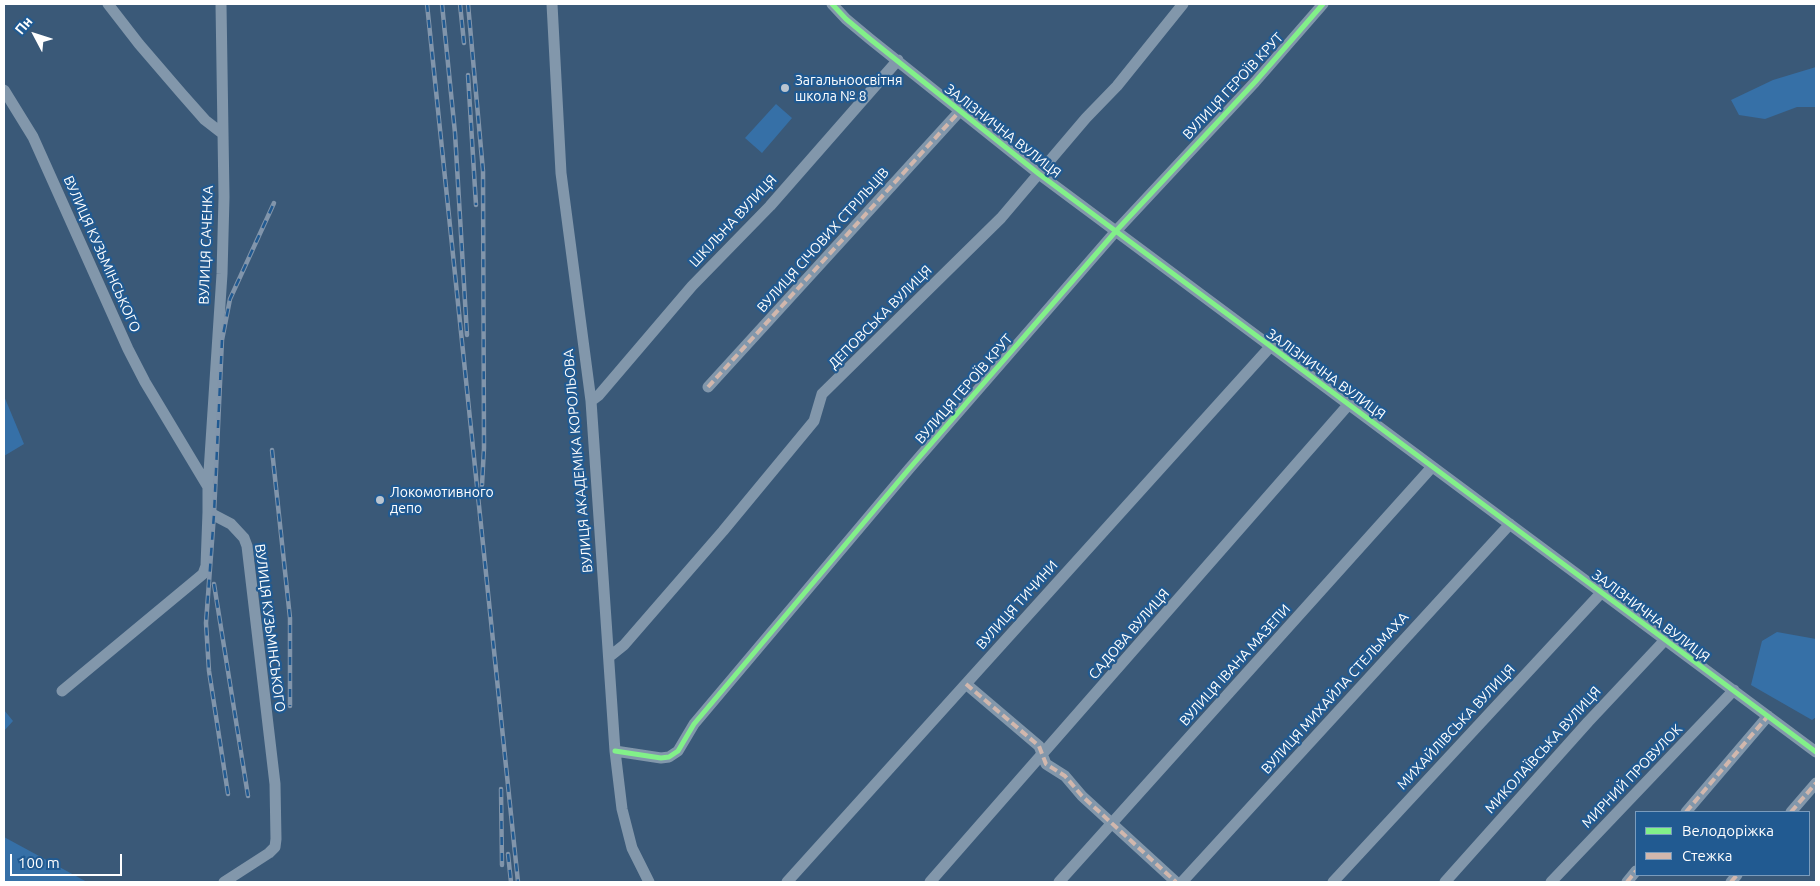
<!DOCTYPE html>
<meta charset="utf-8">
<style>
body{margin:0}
#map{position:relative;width:1820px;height:886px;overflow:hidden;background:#3a5978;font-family:Ubuntu,sans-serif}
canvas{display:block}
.frame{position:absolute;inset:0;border:5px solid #fff;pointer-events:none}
.legend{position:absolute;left:1635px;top:811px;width:175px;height:65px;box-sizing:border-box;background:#215a91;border:1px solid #7a9cbd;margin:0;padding:6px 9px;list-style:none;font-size:15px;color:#fff}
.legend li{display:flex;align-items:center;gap:10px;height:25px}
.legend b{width:25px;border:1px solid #7a9cbd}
.north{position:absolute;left:10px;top:10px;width:50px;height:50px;-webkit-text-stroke:4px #215a91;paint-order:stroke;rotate:310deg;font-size:14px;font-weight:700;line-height:20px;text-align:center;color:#fff}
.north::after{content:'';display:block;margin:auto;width:18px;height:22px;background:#fff;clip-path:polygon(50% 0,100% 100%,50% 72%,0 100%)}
.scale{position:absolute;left:10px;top:854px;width:112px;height:22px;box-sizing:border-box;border:2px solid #fff;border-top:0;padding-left:6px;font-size:15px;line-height:18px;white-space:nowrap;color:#fff;-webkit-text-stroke:4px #215a91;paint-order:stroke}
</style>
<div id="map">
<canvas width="1820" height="886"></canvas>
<div class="frame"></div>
<ul class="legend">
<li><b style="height:6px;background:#82f089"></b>Велодоріжка</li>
<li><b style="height:6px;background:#d1b7ad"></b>Стежка</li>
</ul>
<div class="north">Пн</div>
<div class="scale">100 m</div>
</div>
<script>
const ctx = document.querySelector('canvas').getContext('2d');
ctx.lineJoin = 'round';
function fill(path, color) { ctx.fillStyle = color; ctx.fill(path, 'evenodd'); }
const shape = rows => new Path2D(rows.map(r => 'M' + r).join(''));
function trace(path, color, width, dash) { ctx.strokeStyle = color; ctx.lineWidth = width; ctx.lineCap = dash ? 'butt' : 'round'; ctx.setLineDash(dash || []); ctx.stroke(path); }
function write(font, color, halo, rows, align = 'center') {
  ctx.font = font + ' Ubuntu,sans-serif'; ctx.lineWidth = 4.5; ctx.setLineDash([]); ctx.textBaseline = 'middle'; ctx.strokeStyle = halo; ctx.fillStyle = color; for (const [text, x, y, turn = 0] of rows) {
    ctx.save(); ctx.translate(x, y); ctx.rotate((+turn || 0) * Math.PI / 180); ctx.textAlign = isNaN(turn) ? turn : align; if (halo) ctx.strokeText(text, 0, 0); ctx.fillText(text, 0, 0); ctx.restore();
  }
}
const green = shape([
 [1816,67,1816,107,1797,107,1765,119,1739,115,1731,100,1773,80],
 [776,104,792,118,762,153,745,138],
 [4,396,24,444,4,456],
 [1777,632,1816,639,1816,717,1812,720,1751,685,1762,641],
 [4,710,13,721,4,731],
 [4,837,87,882,4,882]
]);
const minor = shape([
 [108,4,139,44,182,94,205,120,223,134],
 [552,4,561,173,591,401,615,751,622,809,632,848,649,882],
 [832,4,846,19,870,39,1039,174,1816,752],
 [4,90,33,137,128,349,145,382,208,487,208,512,231,524,244,538,247,546,275,784,276,839,275,847,269,853,224,882],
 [708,387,959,112],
 [591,401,599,395,692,286,770,206,898,60],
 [208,487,222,274,224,197,221,4],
 [609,657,624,645,723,531,814,421,822,394,1001,218,1086,118,1117,86,1183,4],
 [966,684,1039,746,1046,764,1065,776,1082,796,1176,882],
 [62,691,203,574,206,566,208,512],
 [615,751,661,758,669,757,678,751,694,724,909,469,1116,231,1255,82,1323,4],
 [1686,812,1768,716],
 [1791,812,1816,783],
 [787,882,1270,347],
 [930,882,1349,404],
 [1059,882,1432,467],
 [1182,882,1510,524],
 [1333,882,1601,593],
 [1445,882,1588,722,1665,640],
 [1551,882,1734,690],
 [1627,882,1636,871],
 [1731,882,1737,875]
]);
const rail = shape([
 [427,4,518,882],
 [442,4,455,133,467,335],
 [460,4,464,43],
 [468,4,483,171,484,448,482,485],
 [468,75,476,205],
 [272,450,290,618,290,706],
 [214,584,248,796],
 [501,789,502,865],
 [228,794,209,671,206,623,214,514,222,340,230,299,274,203],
 [508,854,511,882]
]);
const quiet = shape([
 [708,387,959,112],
 [966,684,1039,746,1046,764,1065,776,1082,796,1176,882],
 [1686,812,1768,716],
 [1791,812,1816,783],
 [1627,882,1636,871],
 [1731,882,1737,875]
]);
const cycleway = shape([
 [832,4,846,19,870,39,1039,174,1816,752],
 [615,751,661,758,669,757,678,751,694,724,909,469,1116,231,1255,82,1323,4]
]);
const markers = [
 [785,88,5,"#bac5d0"],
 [380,500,5,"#bac5d0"]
];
const poiNames = [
 ["Загальноосвітня",795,80],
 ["школа № 8",795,96],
 ["Локомотивного",390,492],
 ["депо",390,508]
];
const streetNames = [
 ["ВУЛИЦЯ ГЕРОЇВ КРУТ",1233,86,-47],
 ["ЗАЛІЗНИЧНА ВУЛИЦЯ",1003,131,38],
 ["ШКІЛЬНА ВУЛИЦЯ",733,221,-47],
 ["ВУЛИЦЯ СІЧОВИХ СТРІЛЬЦІВ",823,240,-48],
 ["ВУЛИЦЯ САЧЕНКА",206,245,-88],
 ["ВУЛИЦЯ КУЗЬМІНСЬКОГО",102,254,66],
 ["ДЕПОВСЬКА ВУЛИЦЯ",880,317,-45],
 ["ЗАЛІЗНИЧНА ВУЛИЦЯ",1326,374,36],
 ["ВУЛИЦЯ ГЕРОЇВ КРУТ",964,389,-49],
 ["ВУЛИЦЯ АКАДЕМІКА КОРОЛЬОВА",578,461,-95],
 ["ВУЛИЦЯ ТИЧИНИ",1017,605,-48],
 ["ЗАЛІЗНИЧНА ВУЛИЦЯ",1651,616,37],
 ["ВУЛИЦЯ КУЗЬМІНСЬКОГО",270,628,83],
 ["САДОВА ВУЛИЦЯ",1129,634,-49],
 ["ВУЛИЦЯ ІВАНА МАЗЕПИ",1235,665,-48],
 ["ВУЛИЦЯ МИХАЙЛА СТЕЛЬМАХА",1335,693,-48],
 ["МИХАЙЛІВСЬКА ВУЛИЦЯ",1456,727,-47],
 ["МИКОЛАЇВСЬКА ВУЛИЦЯ",1543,750,-48],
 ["МИРНИЙ ПРОВУЛОК",1632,776,-46]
];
fill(green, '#3670a7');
trace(minor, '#8297ab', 11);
trace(rail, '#8195ab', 4.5);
trace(rail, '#215a91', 2.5, [8]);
trace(quiet, '#d1b7ad', 4, [8, 4]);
trace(cycleway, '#82f089', 5);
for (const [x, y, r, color] of markers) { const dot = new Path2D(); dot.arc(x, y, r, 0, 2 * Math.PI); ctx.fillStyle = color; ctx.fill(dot); trace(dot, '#215a91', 2); }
write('14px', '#fff', '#215a91', poiNames, 'left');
write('14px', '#fff', '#215a91', streetNames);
</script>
